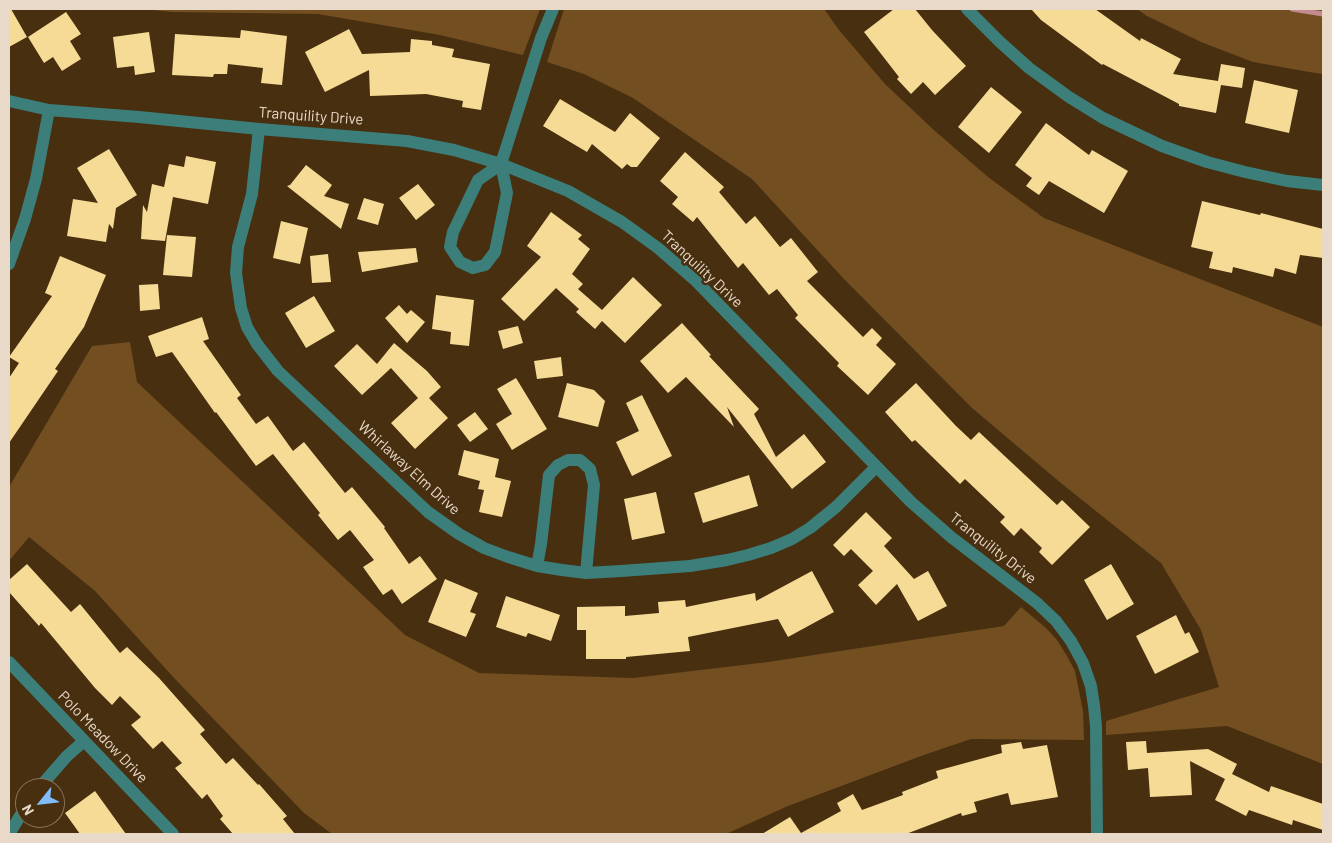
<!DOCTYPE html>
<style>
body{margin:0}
#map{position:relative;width:1332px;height:843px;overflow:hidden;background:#472f10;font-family:Barlow,sans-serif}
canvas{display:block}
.frame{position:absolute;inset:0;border:10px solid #e8d9c8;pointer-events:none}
.north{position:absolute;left:15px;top:778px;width:50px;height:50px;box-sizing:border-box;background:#472f10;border:1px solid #87735a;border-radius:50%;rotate:241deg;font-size:14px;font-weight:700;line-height:20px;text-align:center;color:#e8d9c8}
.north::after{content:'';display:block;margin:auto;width:18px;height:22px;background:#80bdfa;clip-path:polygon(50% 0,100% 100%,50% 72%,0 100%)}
</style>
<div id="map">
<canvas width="1332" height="843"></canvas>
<div class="frame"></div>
<div class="north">N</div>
</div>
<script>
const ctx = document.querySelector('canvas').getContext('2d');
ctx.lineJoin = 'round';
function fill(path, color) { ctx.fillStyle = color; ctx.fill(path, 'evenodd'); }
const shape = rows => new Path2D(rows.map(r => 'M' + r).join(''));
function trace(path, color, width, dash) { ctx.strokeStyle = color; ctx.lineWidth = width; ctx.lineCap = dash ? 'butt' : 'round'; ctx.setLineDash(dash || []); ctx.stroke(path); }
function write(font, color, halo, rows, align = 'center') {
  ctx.font = font + ' Barlow,sans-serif'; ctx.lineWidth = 5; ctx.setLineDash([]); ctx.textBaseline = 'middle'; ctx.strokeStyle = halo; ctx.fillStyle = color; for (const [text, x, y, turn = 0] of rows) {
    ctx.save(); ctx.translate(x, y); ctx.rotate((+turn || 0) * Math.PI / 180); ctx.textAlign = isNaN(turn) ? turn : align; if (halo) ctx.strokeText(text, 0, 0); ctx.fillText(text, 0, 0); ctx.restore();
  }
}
const green = shape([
 [144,9,540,9,523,55,440,35,318,14,172,12],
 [564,9,824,9,839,30,885,84,935,131,988,177,1044,218,1323,327,1323,764,1227,726,1106,735,1106,721,1219,687,1201,630,1161,563,1062,484,972,408,843,278,752,179,633,98,584,74,547,62],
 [1137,9,1323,9,1323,74,1309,72,1253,62,1201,42,1147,16],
 [130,342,137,382,405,635,479,673,633,678,768,662,1004,626,1021,607,1046,628,1057,640,1067,656,1075,671,1083,711,1084,740,971,739,921,756,788,806,726,834,332,834,304,813,175,679,95,591,29,537,9,561,9,487,92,346]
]);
const stream = shape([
 [1292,9,1323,14]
]);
const building = shape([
 [9,9,11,9,27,37,9,47],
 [894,9,915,9,932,30,966,66,935,95,923,82,911,94,897,79,899,77,864,32],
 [1031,9,1095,9,1140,41,1141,38,1181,59,1173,74,1218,81,1221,64,1245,68,1242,88,1221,85,1216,113,1179,106,1179,104,1103,64,1102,65,1041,20],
 [66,12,81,34,70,41,81,59,62,71,53,57,44,63,28,37],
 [349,29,362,54,410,52,411,39,432,41,432,45,454,49,452,57,490,64,481,110,462,107,463,101,426,94,370,96,369,70,325,92,305,52],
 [241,30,287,36,282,85,261,83,263,68,228,64,227,74,214,74,213,77,172,75,175,34,240,38],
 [149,32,155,72,135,75,134,66,117,68,113,37],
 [1254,80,1298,90,1289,133,1245,123],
 [991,87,1022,112,989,153,958,127],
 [560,99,615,132,630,113,660,138,637,167,631,167,627,164,622,169,592,144,587,152,543,126],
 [1046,123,1089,155,1092,150,1128,171,1104,213,1049,181,1039,195,1026,186,1032,178,1015,165],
 [109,149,137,195,116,208,113,229,110,225,109,224,106,242,67,236,73,199,98,203,77,168],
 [685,152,724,187,719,192,746,224,755,216,780,247,791,238,818,272,807,281,863,337,872,328,882,338,876,345,896,364,868,395,837,366,839,363,795,318,798,315,777,289,769,295,743,263,738,268,697,217,693,222,672,204,678,197,660,181],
 [186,156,216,162,208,204,173,197,165,241,141,239,143,205,147,212,152,184,164,187,169,164,184,167],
 [306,165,332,185,324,196,349,204,341,229,287,186,290,185],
 [418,184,435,205,416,220,399,198],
 [364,198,384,204,378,225,357,219],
 [1202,201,1260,215,1261,213,1323,229,1323,258,1300,255,1296,274,1275,268,1273,277,1233,267,1232,273,1209,268,1213,252,1191,247],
 [551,212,582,235,578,239,590,249,572,274,583,284,578,289,602,310,633,277,662,305,625,343,602,321,595,329,576,312,579,309,556,288,524,321,501,299,541,257,527,246],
 [281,221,308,228,300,264,273,258],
 [167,235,196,237,192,277,163,275],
 [416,248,418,262,362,272,358,252],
 [328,254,331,282,312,283,310,256],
 [60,256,106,275,84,327,55,369,58,371,9,443,9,378,19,363,9,357,52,296,45,293],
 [158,284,160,309,140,311,139,285],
 [436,295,474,300,469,346,450,344,451,332,432,329],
 [314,296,335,331,306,348,285,313],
 [399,305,407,314,411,310,425,322,407,343,385,318],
 [202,317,209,339,203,341,241,395,237,398,256,424,268,416,293,451,304,442,345,493,352,487,385,527,384,528,409,564,420,556,437,579,402,604,392,589,383,595,363,567,374,560,350,530,338,540,318,515,320,513,273,454,256,466,216,412,215,413,172,352,156,357,148,336],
 [682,323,711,355,709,356,759,409,754,414,776,457,804,434,826,462,792,489,727,407,734,427,686,377,668,393,640,361],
 [518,326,523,343,503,349,498,331],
 [394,343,427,371,441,387,429,398,448,418,415,449,391,423,418,398,391,368,362,395,334,366,357,344,377,364],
 [561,357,563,376,537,379,534,361],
 [516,378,547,429,512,450,496,424,512,414,497,389],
 [567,383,594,390,605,401,598,427,558,417],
 [916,383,956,426,971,440,979,432,1057,505,1062,500,1090,527,1052,565,1039,552,1042,548,1021,528,1014,536,1000,522,1005,517,965,479,960,484,915,440,912,442,885,412],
 [642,395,672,456,632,476,616,442,639,431,626,403],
 [475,412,488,429,470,442,457,425],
 [464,450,499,459,495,477,511,481,502,517,479,512,484,490,478,489,480,481,458,475],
 [749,475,758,506,703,523,694,493],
 [656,492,665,533,632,540,624,499],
 [866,512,892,538,884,546,914,579,928,571,947,606,918,621,897,584,876,605,858,585,873,571,851,549,844,556,833,545],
 [27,564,71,612,80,604,120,653,127,647,159,678,205,730,200,734,226,764,233,758,258,785,259,784,287,816,283,819,295,834,233,834,220,819,223,816,207,794,202,799,175,768,182,763,162,741,153,749,131,725,141,717,120,696,112,705,95,688,41,623,39,626,9,592,9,580],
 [1111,564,1134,604,1107,620,1084,580],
 [812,571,834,612,788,637,778,619,688,637,690,651,626,657,626,659,586,659,586,630,577,630,577,607,625,606,625,616,659,613,658,602,685,600,686,607,755,593,756,601],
 [445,579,478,593,470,612,476,614,466,637,428,622],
 [506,596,560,615,551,641,528,633,526,637,496,627],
 [1176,615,1185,634,1189,632,1199,652,1155,674,1136,636],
 [1146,741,1147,753,1208,749,1237,764,1232,774,1269,792,1271,786,1323,804,1323,830,1293,820,1292,825,1249,810,1246,816,1215,800,1225,779,1190,761,1192,795,1150,797,1148,768,1128,770,1126,742],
 [1021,742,1023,749,1047,745,1058,797,1011,805,1008,793,974,802,977,812,962,816,961,813,906,834,762,834,790,817,801,833,841,811,837,803,853,794,862,810,903,795,902,792,938,778,936,771,1002,753,1001,745],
 [95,791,126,834,80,834,65,813]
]);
const minor = shape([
 [967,9,1000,42,1029,68,1069,97,1103,118,1162,146,1207,162,1245,172,1287,181,1323,185],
 [9,101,49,110,139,117,259,129,407,141,454,150,501,164,568,191,622,222,658,248,696,281,911,502,951,537,1037,603,1056,621,1071,641,1083,663,1091,686,1094,706,1096,726,1097,834],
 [259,129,252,194,238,247,236,273,241,308,247,327,257,344,278,371,428,512,459,534,484,548,508,557,537,566,562,570,586,573,621,571,690,566,727,560,748,555,771,548,792,539,810,528,836,507,876,467],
 [501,164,478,180,453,232,450,247,460,262,473,268,485,265,495,252,507,193,501,164,541,38,553,9],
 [9,264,25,219,36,179,49,110],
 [537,566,541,544,549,475,558,465,568,460,580,460,590,469,594,485,586,573],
 [9,662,173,834],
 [39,788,67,756,84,741],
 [9,834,25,808]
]);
const streetNames = [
 ["Tranquility Drive",311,116,4],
 ["Tranquility Drive",702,269,43],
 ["Whirlaway Elm Drive",409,468,42],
 ["Tranquility Drive",993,548,38],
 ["Polo Meadow Drive",103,737,46]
];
fill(green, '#724e21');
trace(stream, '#c28b8f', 5);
fill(building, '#f6db96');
trace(minor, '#3c7f7a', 12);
write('15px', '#e8d9c8', '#472f10', streetNames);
</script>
